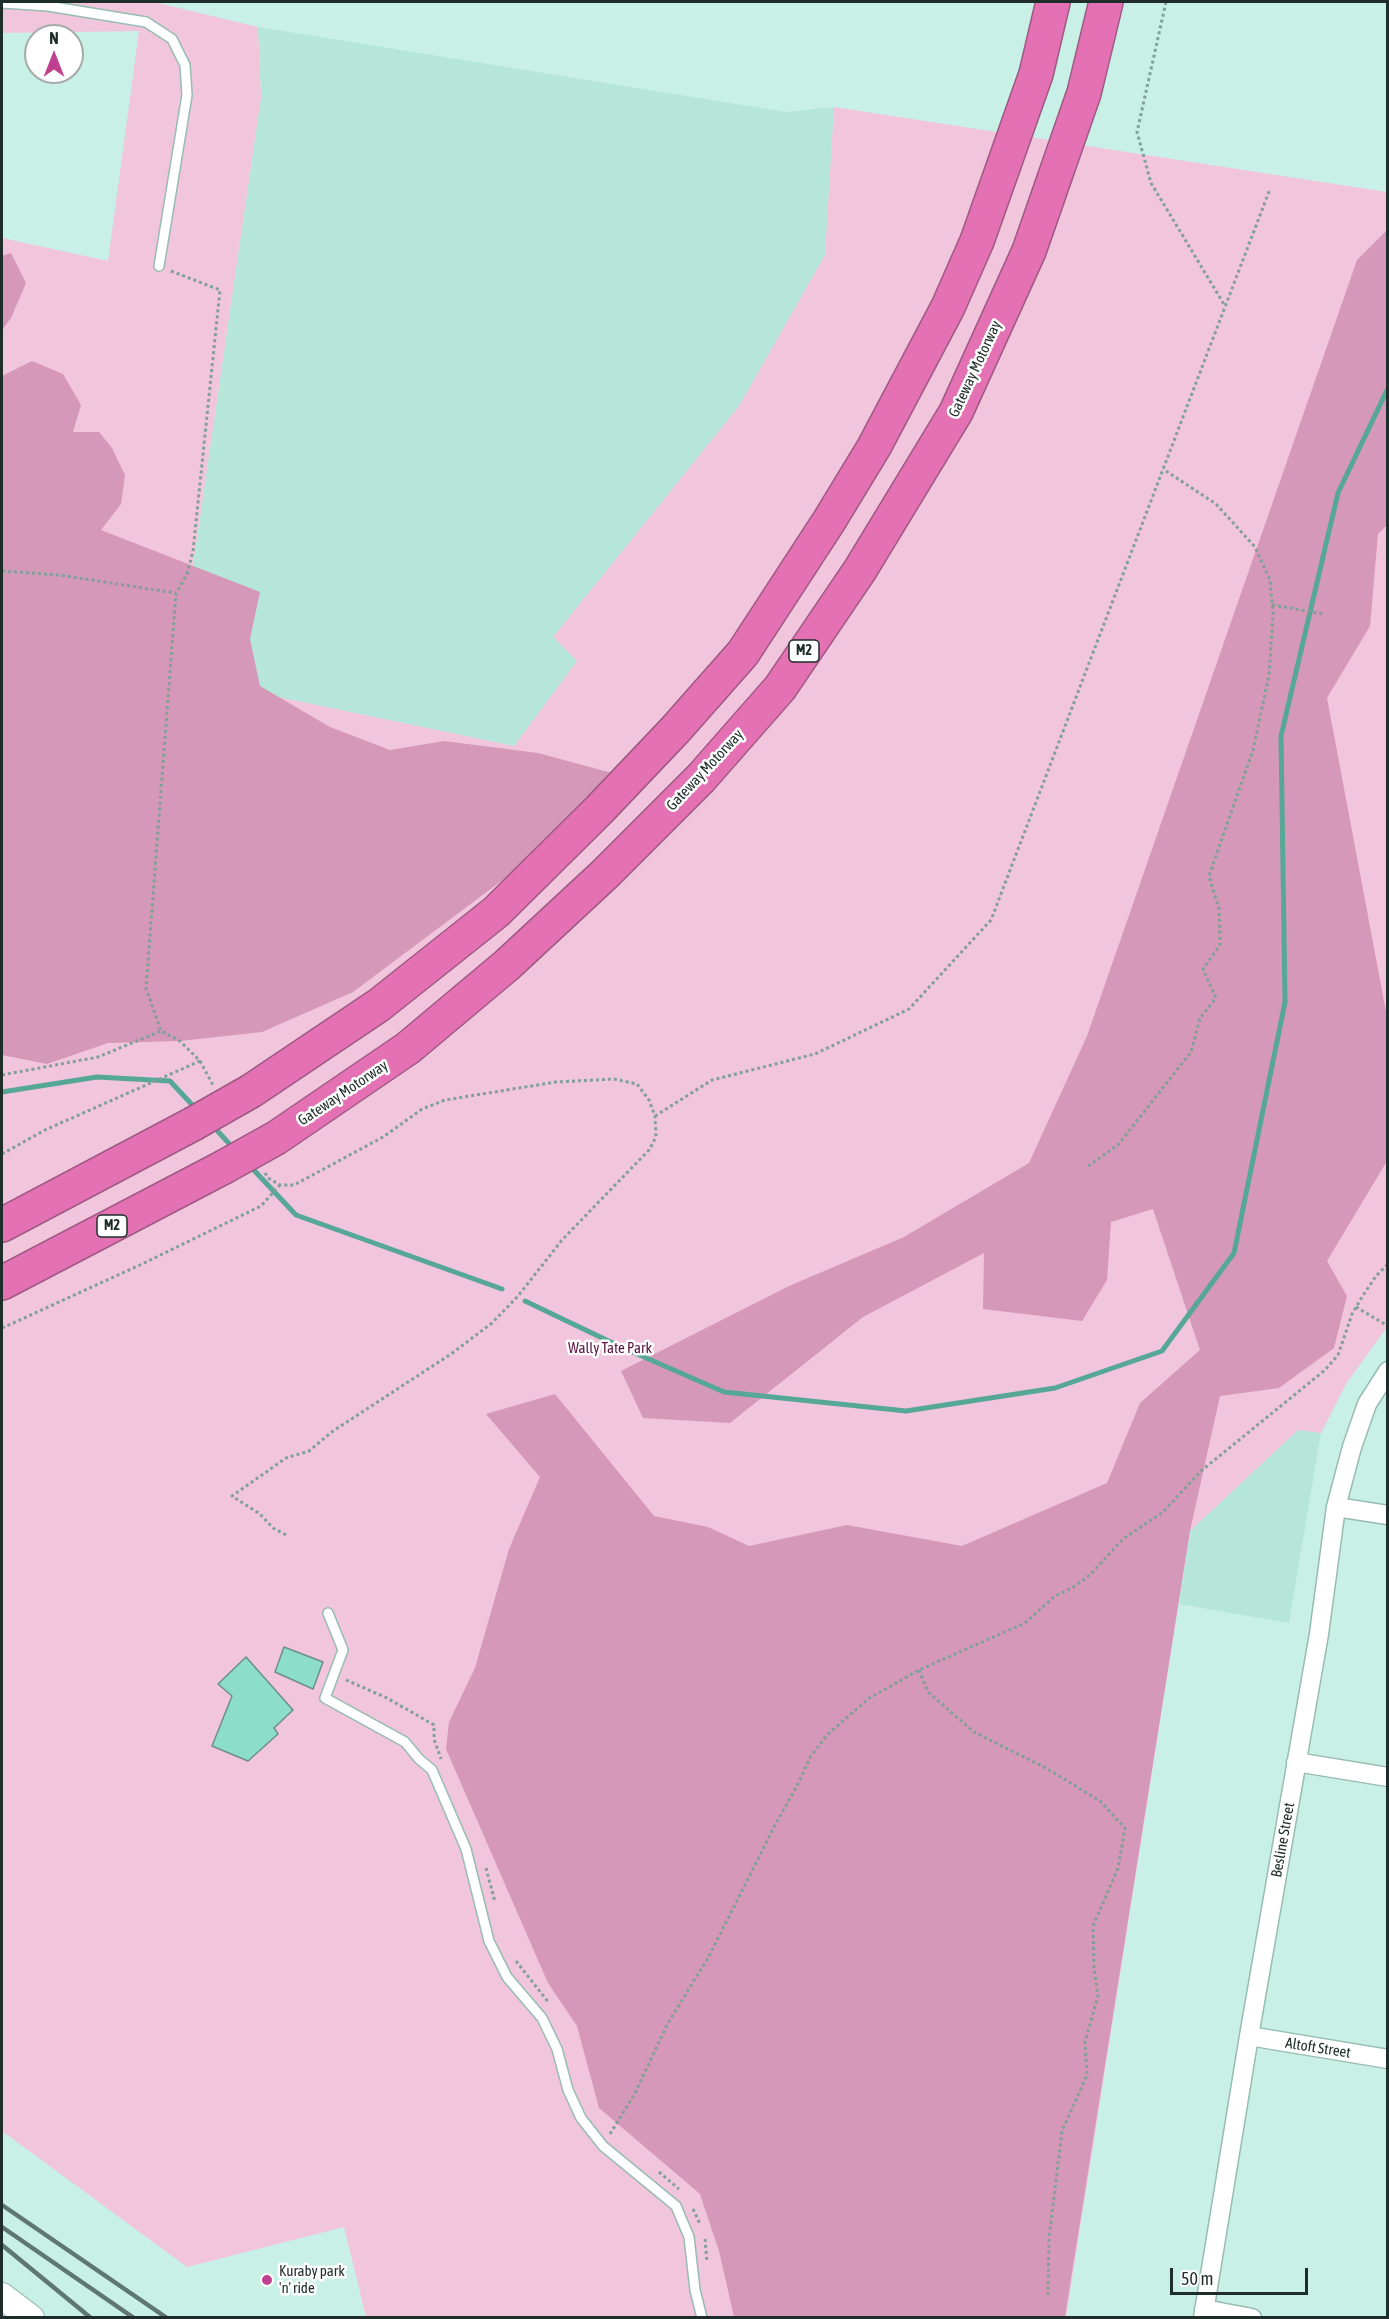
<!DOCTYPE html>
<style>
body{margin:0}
#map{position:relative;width:1389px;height:2319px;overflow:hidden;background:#c9f0e6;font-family:"Asap Condensed",sans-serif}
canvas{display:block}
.frame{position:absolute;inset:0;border:3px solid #1e2d29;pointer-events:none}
.north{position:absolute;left:24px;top:24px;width:60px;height:60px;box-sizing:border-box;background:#fff;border:2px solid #a5aba9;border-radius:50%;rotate:0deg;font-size:16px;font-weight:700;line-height:24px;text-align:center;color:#1e2d29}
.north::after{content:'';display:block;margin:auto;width:21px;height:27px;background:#be408e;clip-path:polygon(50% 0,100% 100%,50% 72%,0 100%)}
.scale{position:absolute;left:1170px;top:2268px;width:138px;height:27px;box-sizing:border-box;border:3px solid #1e2d29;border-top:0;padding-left:8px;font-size:18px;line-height:21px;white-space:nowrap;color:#1e2d29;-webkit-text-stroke:4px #fff;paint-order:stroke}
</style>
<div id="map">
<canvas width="1389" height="2319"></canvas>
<div class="frame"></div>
<div class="north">N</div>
<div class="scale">50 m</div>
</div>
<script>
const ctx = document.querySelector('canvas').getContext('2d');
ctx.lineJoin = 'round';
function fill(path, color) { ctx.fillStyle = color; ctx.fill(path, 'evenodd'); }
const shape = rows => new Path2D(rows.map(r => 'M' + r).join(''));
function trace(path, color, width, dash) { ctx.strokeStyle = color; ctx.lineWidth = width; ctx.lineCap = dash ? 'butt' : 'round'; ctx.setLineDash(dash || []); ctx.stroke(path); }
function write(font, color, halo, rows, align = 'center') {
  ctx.font = font + ' "Asap Condensed",sans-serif'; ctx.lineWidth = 5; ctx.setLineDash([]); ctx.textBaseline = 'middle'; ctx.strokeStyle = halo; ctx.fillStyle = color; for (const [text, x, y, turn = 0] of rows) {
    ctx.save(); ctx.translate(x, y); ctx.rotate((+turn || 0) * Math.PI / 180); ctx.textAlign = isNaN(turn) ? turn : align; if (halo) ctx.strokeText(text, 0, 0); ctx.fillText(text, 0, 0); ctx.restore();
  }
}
const built = shape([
 [258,27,786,112,834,107,825,255,739,406,554,637,577,661,514,746,177,676,261,97],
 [1298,1430,1321,1433,1289,1623,1179,1604,1190,1531]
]);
const green = shape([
 [2,2,154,2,258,27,261,97,177,676,514,746,577,661,553,637,739,406,825,255,834,107,1387,192,1387,1327,1346,1384,1321,1433,1298,1430,1190,1531,1066,2317,366,2317,344,2227,187,2267,2,2131,2,238,108,261,139,31,2,33]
]);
const forest = shape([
 [1387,230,1387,525,1378,534,1370,626,1327,698,1387,1017,1387,1161,1327,1261,1347,1296,1334,1348,1279,1388,1220,1396,1190,1531,1065,2317,734,2317,719,2251,700,2194,599,2108,577,2026,548,1983,446,1749,449,1722,475,1668,509,1549,540,1477,486,1414,555,1394,654,1516,708,1527,749,1546,847,1525,962,1546,1107,1483,1140,1403,1200,1350,1153,1209,1111,1222,1107,1280,1082,1321,983,1309,984,1253,863,1317,730,1423,643,1418,621,1371,789,1286,904,1237,1029,1163,1087,1036,1357,260],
 [11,253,26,283,11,318,2,330,2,256],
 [32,361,63,374,81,405,73,432,99,432,112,448,125,475,121,504,101,530,260,592,250,639,260,686,330,727,390,750,444,741,538,753,612,773,524,864,353,992,262,1032,180,1041,108,1043,47,1064,2,1055,2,376]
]);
const stream = shape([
 [2,1092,97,1077,170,1081,196,1109],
 [213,1126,233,1148],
 [250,1166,296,1215,502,1289],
 [525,1301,619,1346,724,1392,906,1411,1055,1388,1162,1351,1234,1253,1285,1002,1281,736,1338,493,1388,388]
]);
const building = shape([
 [284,1647,323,1662,313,1689,275,1672,284,1647],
 [246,1657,293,1710,274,1728,278,1734,248,1761,212,1746,232,1696,218,1684,246,1657]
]);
const path = shape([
 [1166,2,1137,132,1151,183,1225,306],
 [171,271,220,290,193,551,187,574,176,593,146,988,161,1031,180,1041,200,1061,213,1085],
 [2,571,59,575,176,593],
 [1272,605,1324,614],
 [2,1075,98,1057,161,1031],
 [655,1116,712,1080,815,1054,909,1009,991,920,1270,189],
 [2,1154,45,1130,200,1061],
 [1088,1166,1118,1145,1191,1052,1200,1018,1216,998,1203,969,1220,945,1219,909,1209,876,1253,750,1269,675,1273,613,1270,580,1255,547,1216,504,1163,469],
 [265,1173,268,1178,280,1185,294,1185,383,1137,422,1109,445,1100,556,1082,614,1079,637,1084,649,1100,655,1116,656,1137,649,1150,562,1240,518,1296,492,1323,451,1354,333,1431,309,1451,286,1458,232,1496,260,1514,273,1528,288,1536],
 [1356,1307,1388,1326],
 [2,1328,140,1265,261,1206,280,1185],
 [919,1670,928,1692,974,1732,1046,1768,1100,1801,1125,1828,1118,1868,1093,1926,1094,1968,1098,1996,1085,2042,1087,2075,1062,2131,1049,2239,1048,2295],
 [346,1680,387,1698,434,1725,434,1739,441,1759],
 [486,1868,495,1902],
 [516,1961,549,2003],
 [610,2134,634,2095,668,2023,708,1958,775,1825,797,1786,811,1756,828,1734,868,1699,919,1670,1025,1623,1055,1596,1072,1588,1091,1574,1123,1539,1163,1512,1201,1471,1325,1370,1338,1355,1352,1314,1362,1297,1376,1276,1388,1264],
 [659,2172,679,2189],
 [693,2209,700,2224],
 [705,2239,707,2262]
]);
const service = shape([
 [2,3,48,6,146,22,172,39,185,65,187,95,159,266],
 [328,1613,343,1650,325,1698,405,1742,419,1759,432,1770,466,1849,489,1941,507,1977,542,2018,557,2049,568,2090,581,2118,603,2146,676,2206,689,2237,695,2290,702,2318]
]);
const minor = shape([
 [1336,1507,1388,1515],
 [1296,1762,1388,1777],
 [1249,2036,1388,2059],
 [1204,2309,1252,2318],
 [1203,2318,1249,2036,1319,1634,1336,1507,1352,1447,1367,1404,1388,1371]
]);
const secondary = shape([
 [2,2296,31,2318]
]);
const motorway = shape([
 [251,1091,379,1005,496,912,599,810,675,730,743,653,829,521,874,447,948,307,977,241,1036,74,1053,2],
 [276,1138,408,1048,507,965,605,874,701,778,780,688,860,570,956,412,1029,251,1084,93,1106,2],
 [2,1225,193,1124],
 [2,1283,222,1168]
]);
const rail = shape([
 [2,2205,167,2318],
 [2,2227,134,2318],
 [2,2245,91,2318]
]);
const motorwayBridge = shape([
 [193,1124,251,1091],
 [222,1168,276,1138]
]);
const markers = [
 [267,2280,6,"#be408e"]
];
const shields = [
 [804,651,30],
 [112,1226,30]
];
const shieldNames = [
 ["M2",804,651],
 ["M2",112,1226]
];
const streetNames = [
 ["Gateway Motorway",975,369,-65],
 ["Gateway Motorway",705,770,-47],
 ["Gateway Motorway",343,1093,-34],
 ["Besline Street",1283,1840,-80],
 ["Altoft Street",1318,2048,9]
];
const parkNames = [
 ["Wally Tate Park",610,1348]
];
const poiNames = [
 ["Kuraby park",279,2271],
 ["'n' ride",279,2288]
];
fill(built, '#b5e6d9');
fill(green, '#f1c5dc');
fill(forest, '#d698b9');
trace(stream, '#56a795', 5);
fill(building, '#8cddca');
trace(building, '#6c9087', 1.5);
trace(service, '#97bcb2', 12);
trace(minor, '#97bcb2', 21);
trace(secondary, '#97bcb2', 28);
trace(motorway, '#9e5983', 36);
trace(path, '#829f98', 3, [3, 3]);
trace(service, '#fff', 9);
trace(minor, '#fff', 18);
trace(secondary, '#fff', 26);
trace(motorway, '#e371b3', 33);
trace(rail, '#5f7771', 4.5);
trace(motorwayBridge, '#9e5983', 36, []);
trace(motorwayBridge, '#e371b3', 33);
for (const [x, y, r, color] of markers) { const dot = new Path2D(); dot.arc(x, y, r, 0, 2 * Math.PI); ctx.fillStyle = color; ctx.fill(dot); trace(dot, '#fff', 2); }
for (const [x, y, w] of shields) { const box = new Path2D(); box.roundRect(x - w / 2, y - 11, w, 22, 4.5); ctx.fillStyle = '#fff'; ctx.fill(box); trace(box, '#1e2d29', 1.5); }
write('bold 14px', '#1e2d29', null, shieldNames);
write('15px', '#1e2d29', '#fff', streetNames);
write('15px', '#5c1442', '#fff', parkNames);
write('15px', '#1e2d29', '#fff', poiNames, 'left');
</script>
